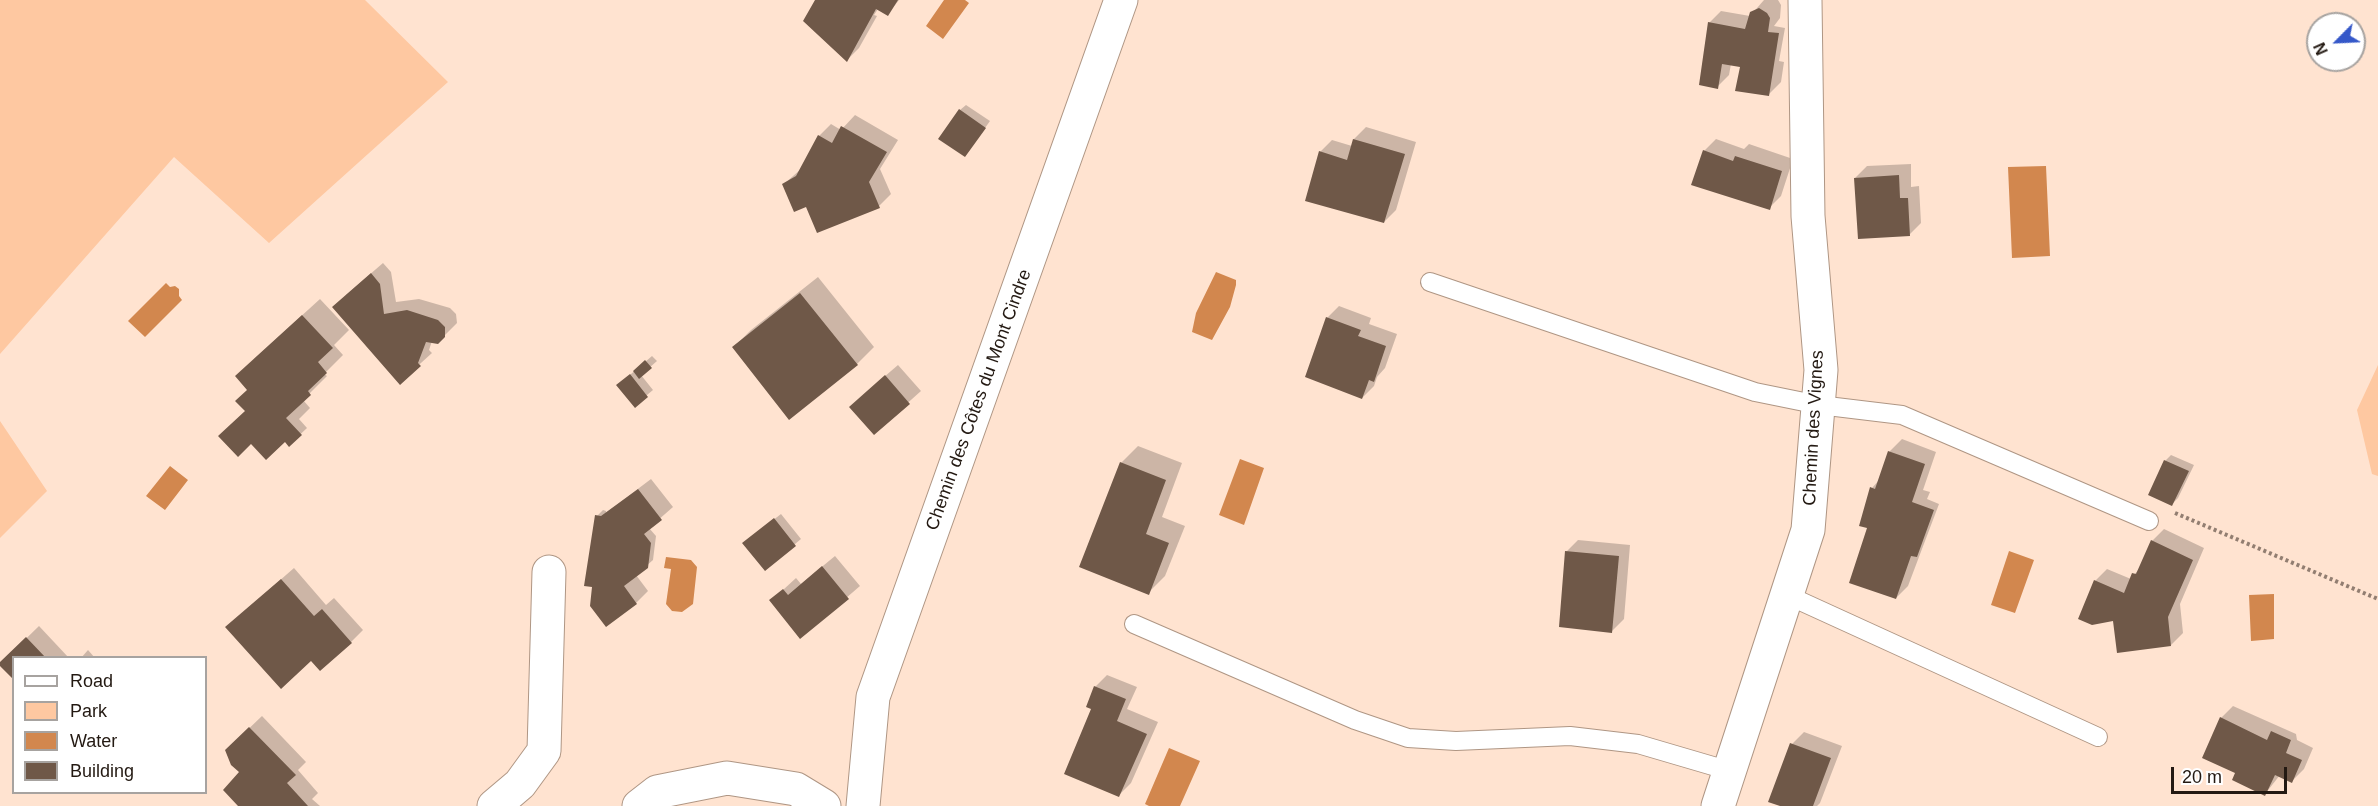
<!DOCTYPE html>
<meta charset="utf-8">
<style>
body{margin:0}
#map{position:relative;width:2378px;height:806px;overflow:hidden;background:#ffe3d0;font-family:Helvetica,sans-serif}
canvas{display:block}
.legend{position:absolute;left:12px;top:656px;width:195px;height:138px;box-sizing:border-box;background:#fff;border:2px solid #a7a3a0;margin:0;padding:8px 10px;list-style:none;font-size:18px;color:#231912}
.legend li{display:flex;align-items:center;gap:12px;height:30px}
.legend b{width:30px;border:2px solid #a7a3a0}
.north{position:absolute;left:2306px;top:12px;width:60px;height:60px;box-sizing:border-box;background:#fff;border:2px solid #a7a3a0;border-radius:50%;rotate:246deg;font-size:16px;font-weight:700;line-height:24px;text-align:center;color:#231912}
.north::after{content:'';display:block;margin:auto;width:21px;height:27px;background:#3558c9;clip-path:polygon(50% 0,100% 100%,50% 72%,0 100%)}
.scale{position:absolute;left:2171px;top:767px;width:116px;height:27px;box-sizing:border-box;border:3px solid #231912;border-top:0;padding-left:8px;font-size:18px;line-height:21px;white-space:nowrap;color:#231912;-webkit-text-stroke:4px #fff;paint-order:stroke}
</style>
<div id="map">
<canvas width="2378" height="806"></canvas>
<ul class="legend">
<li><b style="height:8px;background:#fff"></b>Road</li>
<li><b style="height:16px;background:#fec8a1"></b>Park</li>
<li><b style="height:16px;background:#d2874e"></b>Water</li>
<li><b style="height:16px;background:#6f5848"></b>Building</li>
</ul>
<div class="north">N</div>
<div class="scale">20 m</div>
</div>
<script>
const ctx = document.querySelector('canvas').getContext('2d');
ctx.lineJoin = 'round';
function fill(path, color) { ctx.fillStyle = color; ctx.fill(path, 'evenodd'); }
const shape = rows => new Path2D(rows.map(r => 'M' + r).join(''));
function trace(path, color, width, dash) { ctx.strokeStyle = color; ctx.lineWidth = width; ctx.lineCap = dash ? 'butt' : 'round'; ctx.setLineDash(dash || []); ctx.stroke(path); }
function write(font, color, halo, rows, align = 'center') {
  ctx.font = font + ' Helvetica,sans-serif'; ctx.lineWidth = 6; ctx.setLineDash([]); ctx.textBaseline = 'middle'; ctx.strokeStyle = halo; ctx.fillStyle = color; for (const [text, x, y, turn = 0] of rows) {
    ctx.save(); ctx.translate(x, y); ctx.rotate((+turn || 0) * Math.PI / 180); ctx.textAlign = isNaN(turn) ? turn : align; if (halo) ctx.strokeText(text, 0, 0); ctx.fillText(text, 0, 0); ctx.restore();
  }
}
const green = shape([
 [0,0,365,0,448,82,269,243,174,157,0,354],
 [2378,365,2378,476,2372,474,2357,410],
 [0,421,47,491,0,538]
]);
const water = shape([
 [944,0,965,0,969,3,943,39,926,26],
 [2046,166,2050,256,2012,258,2008,167],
 [1216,272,1236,280,1236,285,1230,307,1212,340,1192,332,1196,313],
 [166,283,170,287,175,286,179,289,179,296,182,300,145,337,128,321],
 [1240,459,1264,468,1244,525,1219,515],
 [170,466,188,480,165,510,146,496],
 [2009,551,2034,560,2015,613,1991,605],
 [666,557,691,560,697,567,693,604,682,612,672,611,666,604,671,569,664,568],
 [2274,594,2274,639,2251,641,2249,595],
 [1169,748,1200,761,1180,806,1149,806,1145,804]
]);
const shadow = shape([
 [816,0,899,0,888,14,878,9,874,15,877,16,859,48,847,60],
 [1764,0,1778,0,1781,5,1780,18,1774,26,1785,28,1779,61,1784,62,1781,82,1769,94,1742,65,1731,64,1729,75,1717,87,1709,23,1721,11,1750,16],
 [966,105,990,121,965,156,960,110],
 [855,115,898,140,880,169,891,194,879,206,818,231,807,205,784,184,801,169,819,136,831,124,841,130],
 [1366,127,1416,142,1396,210,1384,222,1320,152,1332,140,1352,146,1354,139],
 [1716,139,1744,149,1749,144,1793,159,1781,196,1769,208,1704,151],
 [1911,164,1911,187,1919,186,1921,223,1909,235,1855,178,1867,166],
 [383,263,391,272,396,302,419,299,450,308,456,314,457,323,444,336,432,341,429,350,432,353,400,382,346,295],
 [818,277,874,347,857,364,734,347,751,330],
 [320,299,349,330,334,345,343,355,324,374,327,376,303,400,310,408,299,419,307,428,289,445,247,411,254,359],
 [1339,306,1371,318,1369,324,1397,334,1385,368,1377,377,1374,386,1362,398,1327,318],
 [652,356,657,361,641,375,653,390,635,405,624,380],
 [898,365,921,391,874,433,863,395],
 [1902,439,1936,452,1923,490,1930,492,1927,499,1939,504,1908,586,1896,598,1869,527,1872,488,1880,479,1890,451],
 [1138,446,1182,463,1162,517,1185,526,1165,576,1148,593,1121,463],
 [2171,455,2194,465,2178,498,2172,504,2165,461],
 [651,479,673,507,649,528,656,536,653,560,636,575,648,591,636,603,607,625,597,516,603,510,606,511,606,513],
 [781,514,801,539,765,569,750,538],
 [2164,529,2204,548,2180,604,2183,633,2171,645,2114,620,2095,581,2107,569,2131,579,2142,565,2152,541],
 [1578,540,1630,545,1624,619,1612,631,1566,552],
 [835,556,860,586,801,637,771,601,796,578,801,584],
 [294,568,326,605,334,598,363,630,351,642,312,659,239,616],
 [39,626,69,658,14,658,0,664],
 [88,650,95,658,81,658],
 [1107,675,1137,687,1127,709,1158,722,1131,783,1119,795,1093,709,1095,687],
 [2233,706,2296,734,2297,740,2313,748,2304,769,2292,781,2280,775,2265,794,2237,772,2221,718],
 [262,716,306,762,298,770,318,793,312,799,320,806,240,806,239,738],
 [1804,732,1842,746,1820,803,1817,806,1784,806,1792,744]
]);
const building = shape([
 [815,0,898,0,888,16,876,9,847,62,803,21],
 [1759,8,1767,13,1770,18,1768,32,1779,33,1769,96,1735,91,1740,67,1722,64,1718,89,1699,85,1708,22,1745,29,1750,12],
 [959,109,986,128,965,157,938,139],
 [841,126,887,152,869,182,880,208,817,233,806,207,794,212,782,184,796,176,818,135,832,143],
 [1353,139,1405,154,1384,223,1305,201,1319,151,1347,160],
 [1703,150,1733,161,1735,156,1782,171,1770,210,1691,185],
 [1899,175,1900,198,1908,198,1910,236,1858,239,1854,178],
 [371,273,380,284,384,314,407,310,438,320,445,327,445,337,438,344,426,342,418,363,421,366,400,385,332,307],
 [800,293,858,365,789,420,732,347],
 [302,315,333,348,318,362,327,373,308,391,311,395,286,418,302,435,289,447,285,442,266,460,251,444,238,457,218,436,245,411,235,401,247,390,235,376],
 [1326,317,1361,330,1358,336,1386,346,1374,382,1369,380,1362,399,1305,377],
 [645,360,652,368,639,379,633,371],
 [630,374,648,397,635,408,616,385],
 [885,375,910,404,874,435,849,407],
 [1888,451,1925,464,1912,502,1934,510,1917,557,1911,556,1896,599,1849,583,1867,528,1859,526,1870,487,1875,489],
 [2164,460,2189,471,2172,506,2148,495],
 [1120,462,1166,480,1146,534,1169,543,1149,595,1079,567],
 [638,489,662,520,644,534,651,543,648,568,624,586,637,604,606,627,590,606,592,587,584,586,595,515,601,516],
 [774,518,796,546,765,571,742,543],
 [2151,540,2193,560,2168,617,2171,646,2117,653,2113,621,2092,625,2078,619,2094,580,2124,593,2132,573,2136,574],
 [1565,551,1619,556,1612,633,1559,627],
 [822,566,849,599,800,639,769,600,783,589,788,595],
 [281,579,314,616,322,609,352,643,320,671,311,661,281,689,225,627],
 [26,637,46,658,14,658,14,680,0,666,0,662],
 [1094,686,1126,699,1117,721,1147,734,1119,797,1064,774,1091,709,1086,707],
 [2220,717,2267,740,2271,731,2291,740,2286,753,2302,760,2292,783,2275,775,2265,796,2232,780,2235,773,2202,758],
 [249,727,296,775,287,783,308,806,238,806,223,790,239,772,231,765,225,750],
 [1790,743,1831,758,1813,806,1780,806,1768,802]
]);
const path = shape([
 [2175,513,2378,599]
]);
const service = shape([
 [1430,282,1755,392,1819,405,1902,415,2149,521],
 [1787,595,2098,737],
 [1134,624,1355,720,1408,738,1456,741,1570,736,1638,744,1730,771]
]);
const minor = shape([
 [494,806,520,784,544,751,549,572],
 [639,806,657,792,727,778,796,789,824,806],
 [863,806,873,697,1121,0],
 [1718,806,1808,530,1821,370,1808,216,1805,0]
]);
const streetNames = [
 ["Chemin des Côtes du Mont Cindre",979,400,-70],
 ["Chemin des Vignes",1814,428,-87]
];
fill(green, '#fec8a1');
fill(water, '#d2874e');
fill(shadow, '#0003');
fill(building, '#6f5848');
trace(service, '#af9684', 20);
trace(minor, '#af9684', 35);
trace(path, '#927e71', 4, [3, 3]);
trace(service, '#fff', 18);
trace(minor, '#fff', 33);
write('18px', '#231912', '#fff', streetNames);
</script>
